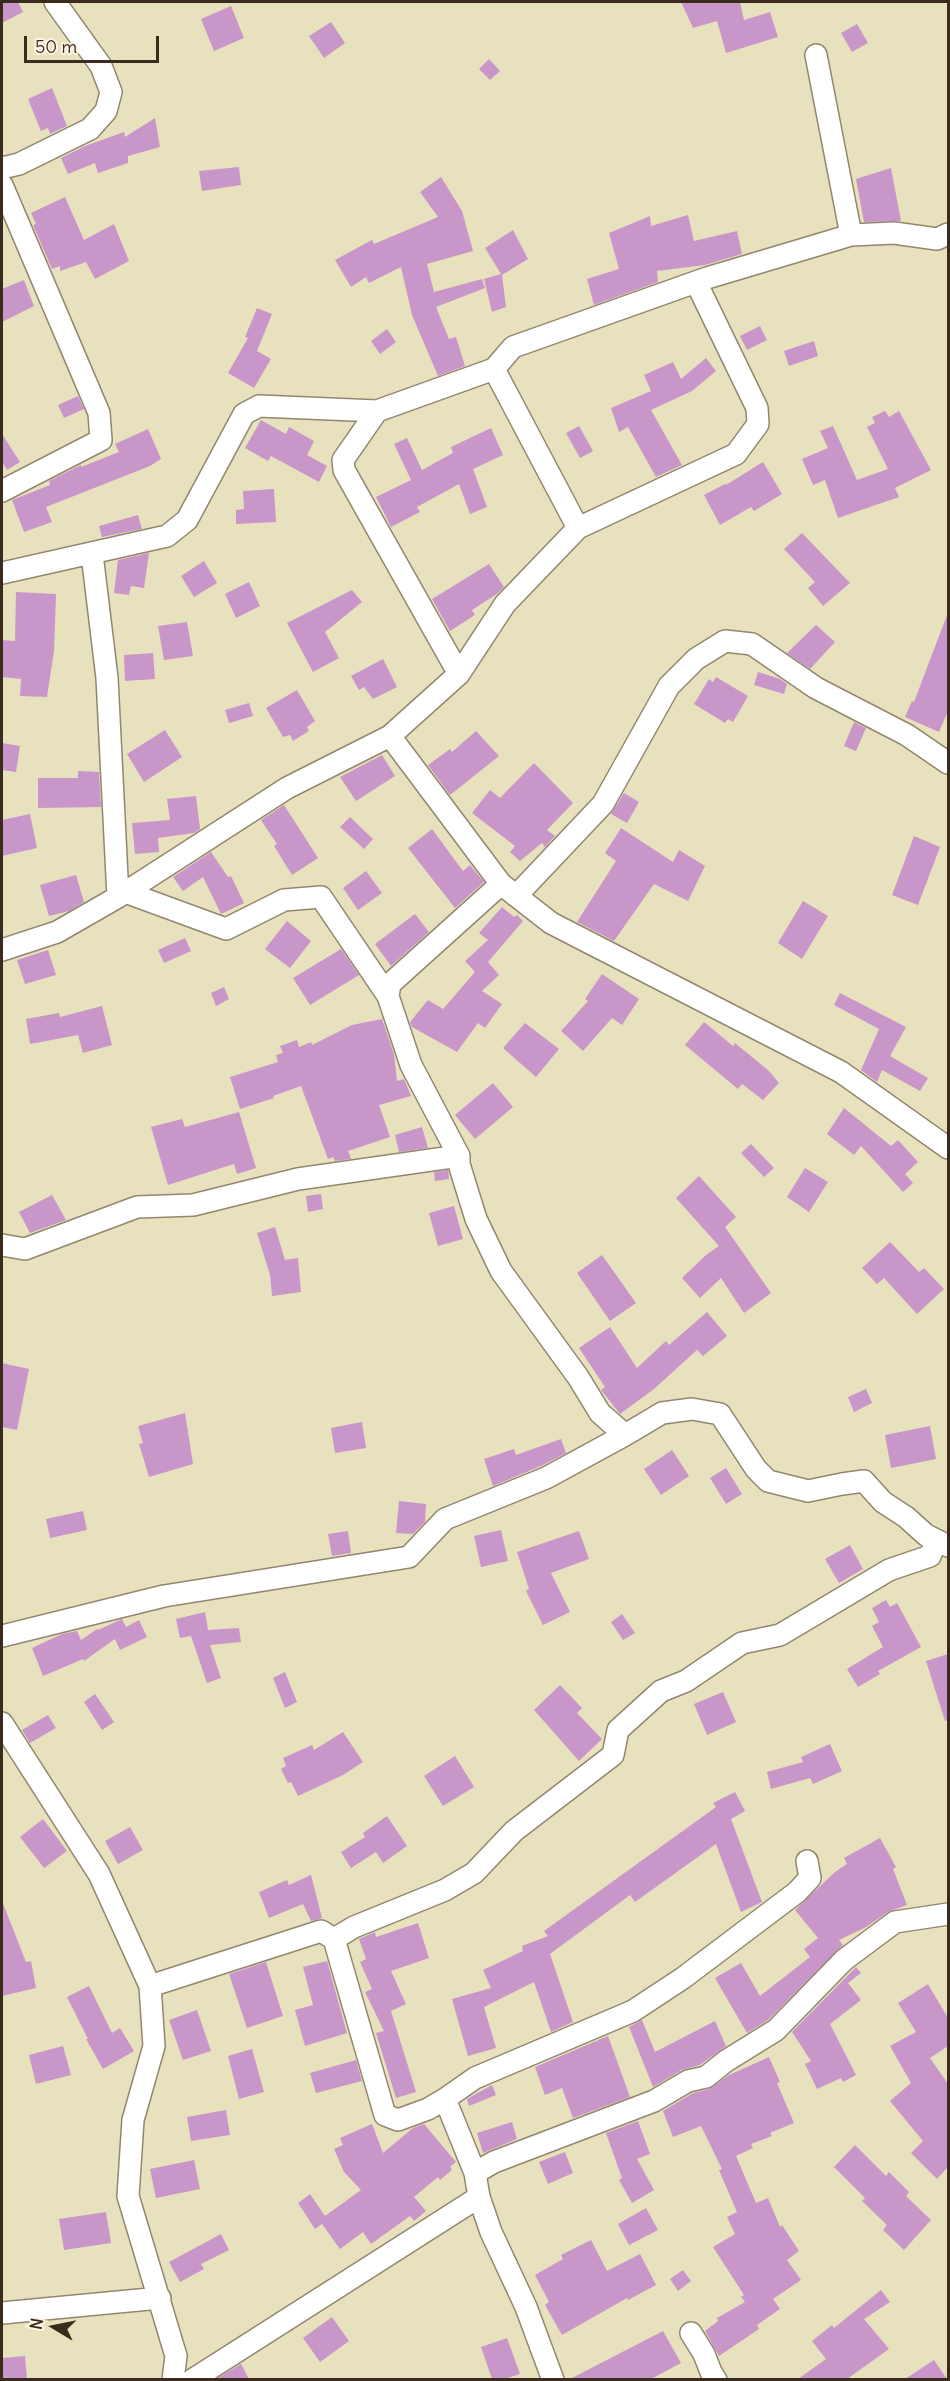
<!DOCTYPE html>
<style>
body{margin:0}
#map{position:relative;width:950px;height:2381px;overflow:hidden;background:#e8e1be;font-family:Delius,sans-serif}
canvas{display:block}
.frame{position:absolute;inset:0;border:3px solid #3b2a1e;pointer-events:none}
.north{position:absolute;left:24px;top:2297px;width:60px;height:60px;-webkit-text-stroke:4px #fcf5e5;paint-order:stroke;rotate:280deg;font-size:16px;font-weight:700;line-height:24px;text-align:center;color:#3b2a1e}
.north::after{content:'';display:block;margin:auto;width:21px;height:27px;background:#3b2a1e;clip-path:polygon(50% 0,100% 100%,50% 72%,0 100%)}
.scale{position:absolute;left:24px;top:36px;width:135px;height:27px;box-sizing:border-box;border:3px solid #3b2a1e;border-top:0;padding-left:8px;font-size:18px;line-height:21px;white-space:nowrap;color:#3b2a1e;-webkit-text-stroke:4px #fcf5e5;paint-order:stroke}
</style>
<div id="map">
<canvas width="950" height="2381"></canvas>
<div class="frame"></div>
<div class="north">N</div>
<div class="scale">50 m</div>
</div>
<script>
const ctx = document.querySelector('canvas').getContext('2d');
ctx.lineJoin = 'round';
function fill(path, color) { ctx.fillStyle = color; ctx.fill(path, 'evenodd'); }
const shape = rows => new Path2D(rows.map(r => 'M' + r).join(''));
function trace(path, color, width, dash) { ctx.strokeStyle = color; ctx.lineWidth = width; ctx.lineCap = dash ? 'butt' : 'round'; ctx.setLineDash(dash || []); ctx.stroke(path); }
const building = shape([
 [2,2,18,2,23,12,2,23],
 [681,2,740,2,744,20,770,12,778,37,726,53,717,21,693,28],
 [231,6,244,38,214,51,201,19],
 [331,22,345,43,324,58,309,36],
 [857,24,868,43,852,52,841,33],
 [489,59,500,71,490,80,479,69],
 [52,88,67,126,50,134,48,128,41,131,28,99],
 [155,118,160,147,128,156,128,163,98,173,95,163,68,174,61,158,85,146,124,132,125,137],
 [239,167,241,185,202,191,199,171],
 [891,168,901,221,864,222,856,179],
 [441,177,462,211,473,251,427,264,434,292,482,279,485,288,436,307,449,339,456,337,465,366,438,376,412,315,401,267,369,283,366,277,351,287,335,260,372,240,374,244,438,217,420,192],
 [65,197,84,240,114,224,129,261,95,279,86,262,60,271,60,266,52,269,33,225,36,224,31,213],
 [688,215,694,241,737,231,742,254,705,265,657,271,658,282,594,305,587,279,619,269,609,233,650,216,651,226],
 [513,230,528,259,502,275,506,307,492,312,484,279,501,274,485,248],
 [24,280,34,306,2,322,2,289],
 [257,308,272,314,257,351,271,359,254,388,228,373,248,338,245,337],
 [760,326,767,340,747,350,740,336],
 [387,329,396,342,380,354,371,341],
 [814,341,818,356,789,366,784,351],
 [706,358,716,371,692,391,651,410,682,465,656,477,628,427,619,432,611,408,651,391,644,375,673,362,681,379],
 [78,396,84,409,64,418,58,405],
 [885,411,889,417,899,411,931,470,895,488,899,497,838,518,825,480,813,485,802,459,828,448,820,431,833,426,857,480,888,469,867,427,875,423,872,417],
 [261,420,286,434,289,427,314,441,307,455,327,466,319,482,271,456,268,461,245,448],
 [579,426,593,451,580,458,566,433],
 [491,428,503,455,473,469,487,507,470,514,459,484,417,507,420,512,391,527,376,497,411,480,394,444,407,438,422,470,453,453,451,447],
 [148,429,161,459,150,466,46,507,52,522,24,532,12,500,50,485,49,481,81,465,81,467,119,452,115,444],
 [2,434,20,462,7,470,2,462],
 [763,462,782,494,754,511,751,507,720,525,704,495,725,484,726,485],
 [274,489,276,522,236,524,236,510,244,509,243,491],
 [138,515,142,529,102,537,99,526],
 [802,533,850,583,823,606,808,588,815,582,784,549],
 [149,553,144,588,131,586,129,595,114,593,118,560],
 [204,561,217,583,194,597,181,576],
 [489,564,504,587,497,594,472,610,475,615,450,631,432,599],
 [249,582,260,606,236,618,225,594],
 [352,590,362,602,325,632,339,658,313,672,287,623],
 [16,592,56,594,54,651,47,697,20,696,21,679,2,677,2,640,15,641],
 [947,615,948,711,939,732,905,717,912,701,914,702],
 [187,622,193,656,164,660,158,626],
 [816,625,835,642,810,669,787,653],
 [153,653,155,679,125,681,124,655],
 [383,659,397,687,373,699,364,687,359,690,351,676],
 [758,672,780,679,787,684,784,694,754,685],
 [716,677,748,696,733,722,728,719,725,723,694,704,709,679,713,682],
 [297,690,315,721,307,727,309,731,293,741,290,735,283,737,266,708],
 [249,703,253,716,229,723,225,710],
 [854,722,866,728,856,751,844,746],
 [165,730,182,757,144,782,127,754],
 [476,731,499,756,450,795,428,765,450,749,452,752],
 [2,743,20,746,16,772,2,770],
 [382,755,395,776,356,801,340,777],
 [534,763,573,803,547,830,555,836,545,847,542,843,520,861,510,852,515,846,472,813,490,790,500,798],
 [78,771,99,772,101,807,38,808,38,778,78,778],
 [624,793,639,802,627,823,611,814],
 [196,796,200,829,194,833,158,838,159,852,135,854,132,823,170,820,167,799],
 [284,805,318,858,292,875,274,846,277,844,261,820],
 [30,814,37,848,2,856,2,820],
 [350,817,373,839,364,849,340,827],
 [621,828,673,862,679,850,705,866,688,901,654,884,614,941,577,922,616,861,605,853],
 [432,829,463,871,470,865,484,882,455,908,408,848],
 [914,836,940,847,918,905,892,895],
 [211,852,228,877,231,876,244,903,221,914,203,877,183,891,173,877],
 [366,871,382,893,358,910,343,888],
 [76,875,84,902,69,911,49,916,40,885],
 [803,901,828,916,802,959,778,943],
 [502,907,514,917,517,915,523,921,488,962,499,975,482,991,502,1004,485,1028,478,1023,457,1052,412,1027,410,1022,428,1000,443,1009,475,972,465,961,488,940,479,933],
 [415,914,429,932,391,966,375,944],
 [287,921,311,941,290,968,265,949],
 [185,938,191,951,164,963,158,950],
 [341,949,359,975,310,1005,293,978],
 [48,950,56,975,25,984,17,960],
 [602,974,639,999,622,1025,612,1018,583,1051,561,1031,588,1001,585,999],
 [224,987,229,999,216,1006,211,993],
 [840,993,906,1027,890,1056,928,1078,920,1091,882,1070,877,1082,861,1070,879,1029,834,1005],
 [102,1006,112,1045,83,1053,78,1035,30,1044,26,1019,59,1013,60,1017],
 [382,1019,394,1054,397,1081,404,1079,411,1096,379,1105,390,1137,348,1151,351,1159,335,1161,333,1157,328,1159,301,1086,273,1096,274,1098,240,1109,230,1077,278,1062,276,1055,283,1053,280,1046,297,1040,299,1047,311,1042,312,1045,352,1025],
 [704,1022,733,1046,735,1043,769,1071,779,1083,763,1100,742,1084,738,1089,685,1045],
 [525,1023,559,1049,536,1077,503,1048],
 [493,1083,513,1107,475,1139,455,1115],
 [844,1108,891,1146,898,1140,918,1162,905,1174,913,1183,903,1192,861,1146,854,1155,827,1134],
 [239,1112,256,1168,237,1174,234,1164,168,1185,151,1127,182,1119,185,1127],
 [422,1127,428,1148,399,1152,395,1135],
 [751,1144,774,1168,764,1177,741,1153],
 [805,1168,828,1182,809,1212,787,1197],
 [448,1170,449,1179,435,1181,434,1172],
 [699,1176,736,1217,725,1227,771,1293,744,1313,721,1278,700,1298,682,1278,706,1255,719,1246,676,1198],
 [321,1194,323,1209,308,1212,306,1196],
 [52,1195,66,1220,30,1233,19,1212],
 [454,1206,463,1239,438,1246,429,1213],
 [275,1227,285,1260,298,1258,301,1292,272,1296,270,1275,257,1233],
 [890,1242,919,1272,924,1268,944,1289,917,1314,884,1278,877,1284,862,1268],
 [602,1255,636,1303,610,1321,577,1273],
 [707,1312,727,1336,703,1356,697,1350,654,1389,620,1414,601,1390,605,1387,579,1348,610,1327,637,1368,666,1341,669,1345],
 [2,1363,29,1369,17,1430,2,1427],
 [866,1389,872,1403,854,1412,848,1397],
 [185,1413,193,1464,149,1477,139,1444,143,1443,138,1426],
 [362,1422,366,1448,335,1453,331,1428],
 [930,1426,936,1459,891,1468,885,1435],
 [561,1439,566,1453,541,1466,493,1486,484,1459,514,1449,516,1455],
 [672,1450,689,1476,661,1495,644,1469],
 [726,1468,742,1494,726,1504,710,1478],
 [399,1501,426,1504,425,1522,413,1534,396,1533],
 [83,1511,87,1530,50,1538,46,1519],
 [501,1530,508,1561,481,1567,474,1536],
 [348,1531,351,1553,332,1556,328,1534],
 [579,1531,589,1559,551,1573,570,1612,543,1625,526,1591,529,1589,517,1552],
 [850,1545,863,1569,839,1583,825,1559],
 [886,1600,890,1607,897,1603,921,1647,878,1671,880,1674,858,1687,847,1669,883,1647,872,1626,879,1622,872,1608],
 [205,1612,208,1630,239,1628,241,1642,210,1645,221,1678,207,1683,191,1636,180,1638,176,1619],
 [622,1614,635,1633,623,1640,611,1622],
 [122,1619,126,1627,139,1620,147,1637,120,1650,115,1639,84,1661,83,1659,43,1676,32,1648,62,1634,77,1631,81,1640,97,1629,98,1630],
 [948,1654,948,1720,945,1721,926,1661],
 [285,1672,297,1702,285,1708,273,1678],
 [560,1685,582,1708,577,1713,602,1739,579,1761,534,1710],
 [723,1692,736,1722,707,1735,694,1704],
 [95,1694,114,1722,102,1730,84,1702],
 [48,1715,56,1728,30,1743,22,1730],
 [343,1732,363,1762,343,1775,298,1796,291,1782,288,1783,281,1769,286,1766,283,1758,312,1745,314,1750],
 [830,1744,842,1771,813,1784,810,1778,771,1789,767,1772,803,1762,801,1757],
 [455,1756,474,1787,443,1806,424,1776],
 [735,1792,745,1811,731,1819,762,1902,741,1912,716,1844,635,1902,630,1895,550,1954,573,2022,551,2032,534,1982,484,2007,496,2048,468,2056,452,1999,491,1988,483,1970,523,1951,522,1946,548,1936,544,1931,716,1807,713,1803],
 [387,1816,407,1846,383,1863,376,1852,351,1868,341,1852,365,1837,363,1833],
 [43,1819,67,1851,44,1868,20,1837],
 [130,1827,143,1850,118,1864,105,1841],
 [880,1838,896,1867,893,1869,907,1905,888,1912,866,1927,839,1940,843,1945,768,2020,747,2033,715,1978,741,1963,760,1996,810,1957,804,1949,818,1938,795,1910,835,1872,847,1864,844,1858],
 [311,1875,322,1918,311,1921,303,1904,269,1918,259,1892,287,1880,289,1885],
 [2,1901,26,1962,31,1961,36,1988,2,1996],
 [418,1923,429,1958,391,1971,406,2004,391,2011,416,2092,396,2098,376,2033,384,2031,365,1992,372,1989,360,1962,366,1959,359,1939,375,1932,376,1937],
 [327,1961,347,2033,305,2046,295,2010,313,2005,303,1967],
 [266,1962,283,2016,247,2028,229,1974],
 [856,1967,861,1973,848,1983,861,2000,830,2024,856,2075,843,2082,841,2078,817,2089,805,2064,811,2061,792,2032],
 [928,1984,948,2018,948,2046,930,2058,948,2084,948,2167,937,2179,911,2153,923,2141,890,2101,911,2083,890,2046,916,2032,898,2003],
 [89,1986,112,2033,120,2028,134,2051,103,2069,86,2039,88,2039,67,1997],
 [197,2010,211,2051,183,2060,169,2020],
 [642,2020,655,2052,715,2021,726,2046,700,2065,682,2070,653,2087,629,2027],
 [608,2036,630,2097,573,2118,562,2088,545,2095,535,2067],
 [63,2046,71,2075,36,2084,29,2055],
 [252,2049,264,2092,239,2099,228,2056],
 [769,2057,780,2082,777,2083,794,2123,770,2133,772,2136,751,2144,753,2148,736,2156,756,2203,768,2198,780,2227,782,2225,799,2251,787,2260,801,2280,773,2299,780,2309,757,2325,759,2329,719,2356,705,2331,718,2321,717,2318,745,2302,741,2297,744,2295,713,2247,735,2234,727,2217,737,2212,719,2170,722,2169,701,2126,673,2137,663,2111,693,2093,709,2089,729,2075],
 [356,2060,362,2081,316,2093,310,2073],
 [492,2085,496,2095,469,2106,467,2099],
 [226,2110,230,2135,191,2141,187,2117],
 [638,2121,650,2154,637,2159,654,2190,632,2203,619,2180,622,2178,606,2133],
 [512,2122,517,2139,483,2153,477,2133],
 [372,2124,383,2153,413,2128,424,2124,456,2162,450,2167,452,2170,440,2180,438,2177,414,2197,426,2211,414,2221,410,2216,371,2244,363,2232,340,2249,322,2224,315,2229,298,2203,310,2194,325,2216,361,2190,344,2172,334,2149,343,2145,340,2138],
 [855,2145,886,2176,889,2172,909,2192,906,2196,931,2220,904,2250,883,2230,887,2225,862,2201,865,2198,834,2167],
 [565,2152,573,2173,548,2184,539,2162],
 [194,2160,200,2189,156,2198,150,2169],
 [646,2208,658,2230,629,2245,618,2224],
 [106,2212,111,2243,64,2250,59,2219],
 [221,2234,229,2250,201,2264,204,2269,180,2282,169,2262],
 [591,2240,607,2271,640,2254,656,2285,628,2300,627,2298,562,2335,545,2305,549,2302,535,2275,563,2259,561,2255],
 [683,2270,691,2281,678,2291,670,2279],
 [881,2290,890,2302,864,2319,889,2349,847,2379,798,2379,826,2359,812,2341,832,2325,834,2328],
 [332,2317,349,2341,320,2362,303,2338],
 [663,2331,681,2363,651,2379,570,2379],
 [507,2338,520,2374,504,2379,492,2379,481,2347],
 [25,2356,27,2379,2,2379,2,2358],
 [934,2360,947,2379,905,2379],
 [241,2364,249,2379,216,2379]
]);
const minor = shape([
 [816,55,851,235],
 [2,168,19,164,90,129,106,111,111,92,101,66,55,2],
 [2,185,99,413,101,440,2,491],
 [377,411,343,460,344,470,459,674],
 [578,528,494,369,513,347,707,278,851,235,894,233,937,239,948,234],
 [92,554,107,678,118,897],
 [2,573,167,536,187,520,244,414,259,406,377,411,494,369],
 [390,736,501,884,551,923,841,1072,948,1148],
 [501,884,390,984,388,996,411,1065,459,1156,459,1164,476,1219,501,1271,578,1377,600,1413,625,1435,662,1413,692,1409,720,1414,756,1469,768,1481,808,1491,842,1484,864,1481,883,1502,906,1517,926,1535,948,1546],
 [125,892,226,929,284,900,321,897,388,996],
 [516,896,603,804,669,686,696,659,725,641,752,644,816,688,907,735,948,763],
 [2,950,57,932,118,897,287,788,390,736,459,674,505,604,578,528,736,454,758,424,757,408,696,282],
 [2,1245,25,1249,137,1207,193,1205,298,1179,459,1156],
 [2,1636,164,1596,409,1557,445,1519,546,1478,625,1435],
 [2,1723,99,1874,150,1986,154,2046,133,2120,128,2196,176,2356,173,2380],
 [334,1939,354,1927,445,1890,474,1873,514,1831,613,1755,618,1730,661,1691,686,1681,742,1643,780,1635,889,1570,930,1556,936,1542],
 [150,1986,321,1931,334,1939,385,2115,398,2120,428,2109,445,2099,475,2173],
 [445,2099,475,2078,633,2011,683,1978,797,1892,810,1878,807,1861],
 [2,2313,160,2298],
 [691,2333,704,2354,711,2372,716,2380],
 [192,2380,479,2197],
 [553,2380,526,2307,491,2232,479,2197,475,2173,494,2162,654,2101,688,2081,706,2077,726,2061,776,2030,844,1960,895,1922,948,1914]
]);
fill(building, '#c996c9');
trace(minor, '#92866e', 24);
trace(minor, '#fff', 21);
</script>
